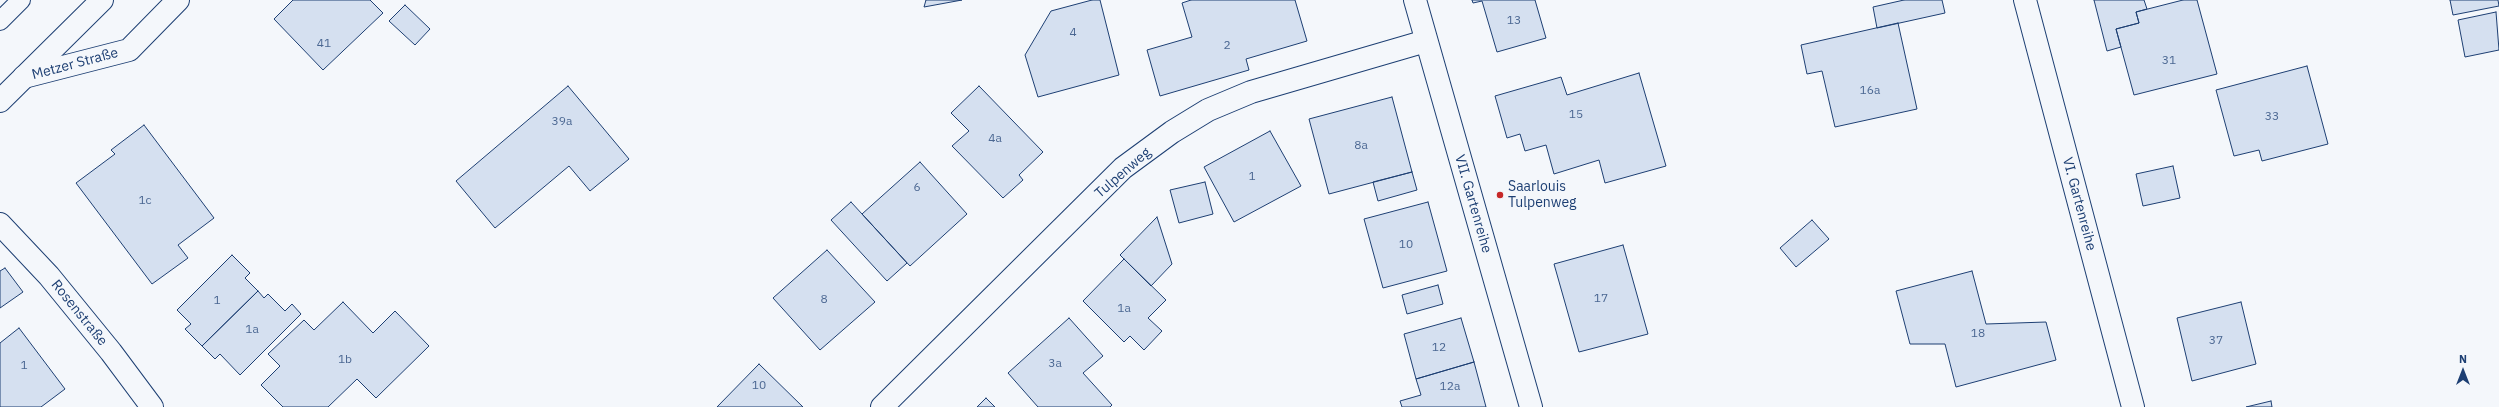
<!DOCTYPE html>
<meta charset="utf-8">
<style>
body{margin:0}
#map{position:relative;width:2499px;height:407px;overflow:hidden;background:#f4f7fb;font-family:"IBM Plex Sans",sans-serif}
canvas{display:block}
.north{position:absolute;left:2443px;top:351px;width:40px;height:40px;-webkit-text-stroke:3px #f4f7fb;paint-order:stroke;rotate:0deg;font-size:11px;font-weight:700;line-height:16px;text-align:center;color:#1d3f73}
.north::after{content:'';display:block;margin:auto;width:14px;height:18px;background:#1d3f73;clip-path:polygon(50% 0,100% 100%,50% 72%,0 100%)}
</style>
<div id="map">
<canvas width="2499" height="407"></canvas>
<div class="north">N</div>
</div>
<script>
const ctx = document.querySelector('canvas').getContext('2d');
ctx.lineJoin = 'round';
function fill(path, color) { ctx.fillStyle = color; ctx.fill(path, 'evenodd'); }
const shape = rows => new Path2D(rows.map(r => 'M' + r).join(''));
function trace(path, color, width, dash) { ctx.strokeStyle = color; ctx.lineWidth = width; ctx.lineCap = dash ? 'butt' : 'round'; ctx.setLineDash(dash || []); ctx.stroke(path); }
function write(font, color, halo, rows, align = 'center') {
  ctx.font = font + ' "IBM Plex Sans",sans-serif'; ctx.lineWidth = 3; ctx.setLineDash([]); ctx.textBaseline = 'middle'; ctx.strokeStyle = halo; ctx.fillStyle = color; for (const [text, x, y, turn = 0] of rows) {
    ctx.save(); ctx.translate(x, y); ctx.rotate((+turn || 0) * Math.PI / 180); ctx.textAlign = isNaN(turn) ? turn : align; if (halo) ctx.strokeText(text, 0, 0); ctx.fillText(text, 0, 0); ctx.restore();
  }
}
const building = shape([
 [293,0,370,0,383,13,323,70,274,19,293,0],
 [926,0,962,0,924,7,926,0],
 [1092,0,1100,0,1119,75,1038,97,1025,55,1051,11,1092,0],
 [1191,0,1295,0,1307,41,1246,59,1249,70,1160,96,1147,50,1192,37,1182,3,1191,0],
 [1472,0,1535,0,1546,38,1497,52,1482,1,1473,3,1472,0],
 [1904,0,1942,0,1945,13,1877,28,1873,7,1904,0],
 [2094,0,2144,0,2147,9,2136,12,2139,23,2116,29,2121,47,2107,51,2094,0],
 [2183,0,2197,0,2217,74,2134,95,2116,29,2139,23,2136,12,2183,0],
 [2450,0,2498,0,2499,6,2453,15,2450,0],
 [405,5,430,29,415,45,389,21,405,5],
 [2496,12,2499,50,2465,57,2458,20,2496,12],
 [1898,23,1917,109,1835,127,1822,71,1807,74,1801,45,1898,23],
 [2307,66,2328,144,2262,161,2259,150,2234,156,2216,90,2307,66],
 [1639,73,1666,166,1605,183,1599,160,1554,174,1546,145,1525,151,1520,134,1507,138,1495,96,1561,77,1567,95,1639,73],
 [568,86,629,159,590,191,569,166,495,228,456,181,568,86],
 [979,86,1043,152,1019,175,1023,180,1003,198,952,146,969,131,951,113,979,86],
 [1392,97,1412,172,1329,194,1309,119,1392,97],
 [144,125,214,218,178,245,188,258,152,284,76,183,115,154,111,150,144,125],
 [1270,131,1301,186,1234,222,1204,167,1270,131],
 [920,162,967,214,910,266,862,214,920,162],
 [2173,166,2180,198,2143,206,2136,174,2173,166],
 [1412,172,1417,190,1378,201,1373,182,1412,172],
 [1205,182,1213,214,1179,223,1170,190,1205,182],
 [851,202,907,263,887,281,831,220,851,202],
 [1428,202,1447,271,1383,288,1364,219,1428,202],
 [1157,217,1172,264,1151,286,1120,255,1157,217],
 [1812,220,1829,239,1796,267,1780,248,1812,220],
 [1623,245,1648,334,1579,352,1554,264,1623,245],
 [827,250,875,302,820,350,773,298,827,250],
 [232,255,250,273,245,278,258,291,202,346,185,329,191,324,177,310,232,255],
 [1124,259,1166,300,1148,318,1162,331,1144,350,1130,336,1124,342,1083,301,1124,259],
 [5,268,23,292,0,308,0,271,5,268],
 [1972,271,1986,324,2046,322,2056,360,1956,387,1945,344,1910,344,1896,291,1972,271],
 [1438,285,1443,304,1407,314,1402,295,1438,285],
 [258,291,264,298,268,294,285,311,292,304,301,314,240,375,220,354,215,359,202,346,258,291],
 [343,302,373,333,395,311,429,346,376,398,357,379,328,407,283,407,261,385,280,366,268,354,304,320,314,330,343,302],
 [2241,302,2256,364,2192,381,2177,318,2241,302],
 [1069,318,1103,356,1083,373,1112,405,1110,407,1038,407,1008,373,1069,318],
 [1461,318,1474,362,1416,379,1404,334,1461,318],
 [19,328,65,389,41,407,0,407,0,343,19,328],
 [1474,362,1486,407,1402,407,1400,401,1421,395,1416,379,1474,362],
 [759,364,803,407,717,407,759,364],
 [986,398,995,407,977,407,986,398],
 [2271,401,2272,407,2246,407,2271,401]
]);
const service = shape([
 [0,21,21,0]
]);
const minor = shape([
 [1415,0,1531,407],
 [2025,0,2133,407],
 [24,77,129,50,178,0],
 [0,224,49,276,111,352,152,407],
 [882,407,1123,168,1172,132,1208,110,1251,92,1426,41]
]);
const primary = shape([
 [0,101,102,0]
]);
const markers = [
 [1500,195,4,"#c62828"]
];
const numberNames = [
 ["13",1514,21],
 ["4",1073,33],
 ["41",324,44],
 ["2",1227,46],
 ["31",2169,61],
 ["16a",1870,91],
 ["15",1576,115],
 ["33",2272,117],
 ["39a",562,122],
 ["4a",995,139],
 ["8a",1361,146],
 ["1",1252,177],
 ["6",917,188],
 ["1c",145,201],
 ["10",1406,245],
 ["17",1601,299],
 ["8",824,300],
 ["1",217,301],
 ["1a",1124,309],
 ["1a",252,330],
 ["18",1978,334],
 ["37",2216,341],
 ["12",1439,348],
 ["1b",345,360],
 ["3a",1055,364],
 ["1",24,366],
 ["10",759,386],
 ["12a",1450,387]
];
const streetNames = [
 ["Metzer Straße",75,64,-15],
 ["Tulpenweg",1123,173,-41],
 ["VII. Gartenreihe",1473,204,74],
 ["VI. Gartenreihe",2079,204,75],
 ["Rosenstraße",79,313,51]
];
const poiNames = [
 ["Saarlouis",1508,187],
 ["Tulpenweg",1508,203]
];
fill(building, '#d5e0f0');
trace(building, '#1d3f73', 1);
trace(service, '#1d3f73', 20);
trace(minor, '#1d3f73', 24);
trace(primary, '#1d3f73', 24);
trace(service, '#f4f7fb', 18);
trace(minor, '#f4f7fb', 22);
trace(primary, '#f4f7fb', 22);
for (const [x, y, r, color] of markers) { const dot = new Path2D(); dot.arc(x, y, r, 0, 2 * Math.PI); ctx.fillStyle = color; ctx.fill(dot); trace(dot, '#f4f7fb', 1.5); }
write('12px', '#4b6792', null, numberNames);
write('14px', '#1d3f73', '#f4f7fb', streetNames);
write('14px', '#1d3f73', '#f4f7fb', poiNames, 'left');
</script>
